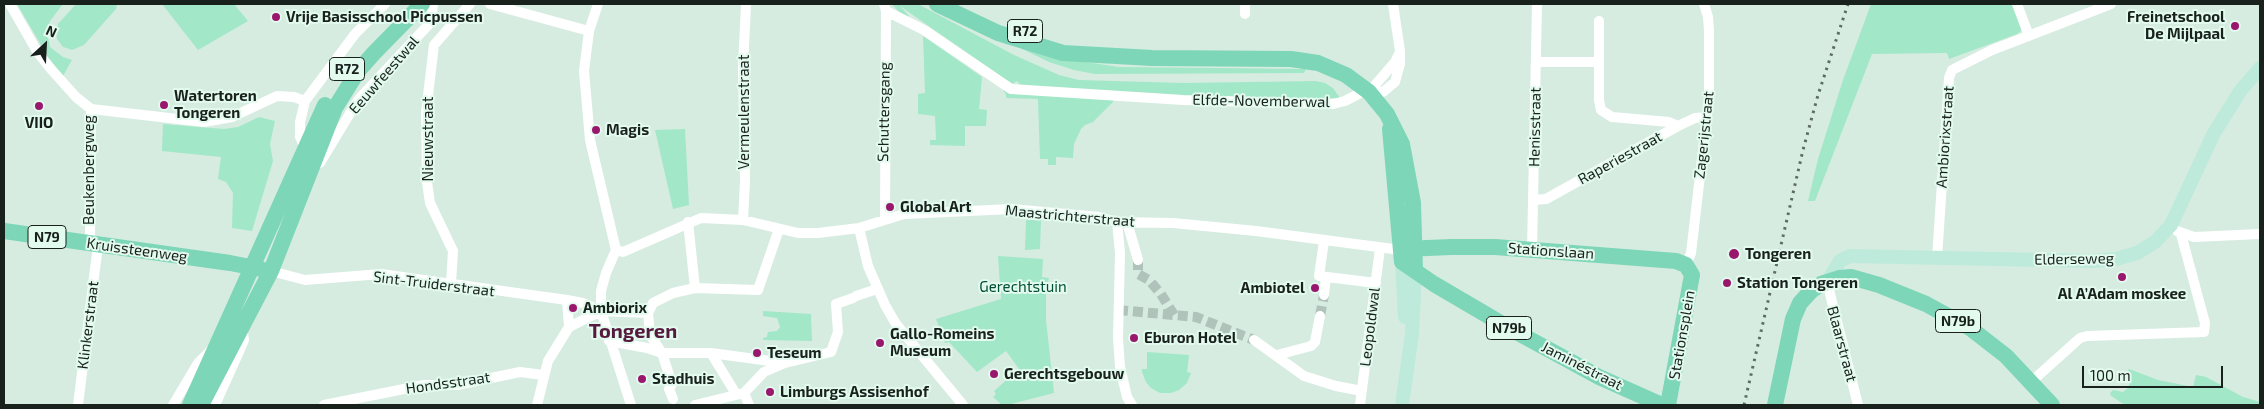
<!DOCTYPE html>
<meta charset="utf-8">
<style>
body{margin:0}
#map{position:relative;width:2264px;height:409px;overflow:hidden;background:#d6ece1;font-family:"Exo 2",sans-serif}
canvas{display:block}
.frame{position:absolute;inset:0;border:5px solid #19211d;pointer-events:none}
.north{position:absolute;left:20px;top:20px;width:50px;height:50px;-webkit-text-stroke:4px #e3faee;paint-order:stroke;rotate:25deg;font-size:14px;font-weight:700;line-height:20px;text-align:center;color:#19211d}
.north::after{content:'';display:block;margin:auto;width:18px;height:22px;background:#19211d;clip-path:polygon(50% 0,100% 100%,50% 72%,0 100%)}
.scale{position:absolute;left:2082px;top:366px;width:141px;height:22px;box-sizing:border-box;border:2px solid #19211d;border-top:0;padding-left:6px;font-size:15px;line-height:18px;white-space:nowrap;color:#19211d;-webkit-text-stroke:4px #e3faee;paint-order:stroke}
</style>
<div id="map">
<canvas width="2264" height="409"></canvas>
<div class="frame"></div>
<div class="north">N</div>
<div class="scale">100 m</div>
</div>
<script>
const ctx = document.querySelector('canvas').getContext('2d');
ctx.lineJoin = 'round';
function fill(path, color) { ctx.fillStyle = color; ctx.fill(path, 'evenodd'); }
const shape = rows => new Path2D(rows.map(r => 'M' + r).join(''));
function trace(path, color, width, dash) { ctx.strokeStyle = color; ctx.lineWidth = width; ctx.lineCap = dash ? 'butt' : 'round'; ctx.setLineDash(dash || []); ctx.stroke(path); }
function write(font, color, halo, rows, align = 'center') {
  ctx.font = font + ' "Exo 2",sans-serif'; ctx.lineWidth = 4; ctx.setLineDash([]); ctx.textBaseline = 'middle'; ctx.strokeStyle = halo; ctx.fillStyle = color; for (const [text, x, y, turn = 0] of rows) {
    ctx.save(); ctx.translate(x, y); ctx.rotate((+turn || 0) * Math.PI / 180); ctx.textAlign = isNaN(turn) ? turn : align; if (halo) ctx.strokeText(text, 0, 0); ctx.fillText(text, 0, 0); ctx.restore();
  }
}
const green = shape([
 [17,4,63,4,50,21,47,33,50,47,63,57,72,60,63,76,48,57],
 [76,4,117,4,116,9,84,45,72,50,63,47,57,39,56,33,58,24],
 [162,4,234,4,248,21,198,50],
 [892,4,918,4,1014,55,1059,75,1079,80,1184,83,1316,81,1325,83,1333,88,1340,98,1205,98,1201,94,1196,97,1021,86,1017,81,1012,84,900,6,909,16,908,18,898,11],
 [1871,4,2012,4,2021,24,2021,31,2017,34,1949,59,1947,53,1872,54,1815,201,1808,201,1818,159,1843,80],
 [923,36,982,77,979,109,987,110,986,126,965,126,965,146,930,145,930,140,936,140,935,116,918,114,918,94,925,93],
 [1008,42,1079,61,1119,67,1306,69,1304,73,1095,74,1074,70,1049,62],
 [1003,90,1113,97,1113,102,1093,122,1085,125,1081,129,1074,144,1073,158,1056,157,1056,165,1048,165,1048,159,1040,159,1038,99,1006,98,1006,94],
 [259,117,275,121,270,144,273,161,252,231,232,228,233,193,226,182,218,179,221,157,162,151,163,124,224,129,238,127],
 [685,129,689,205,673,209,655,130],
 [1026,220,1041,220,1040,249,1025,250],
 [998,256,1043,259,1042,277,1049,278,1046,293,1046,320,1054,393,1007,405,1002,405,993,397,996,394,994,391,1019,369,1006,351,977,372,949,342,945,343,936,319,1001,299],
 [763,311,811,314,812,341,763,340,763,338,767,337,768,332,777,331,780,327,777,318,763,316],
 [1147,352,1189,355,1187,372,1191,373,1187,383,1179,390,1171,393,1160,393,1151,388,1146,382,1142,372,1142,369,1147,369],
 [2129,369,2158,380,2193,387,2196,375,2206,377,2243,397,2260,402,2260,405,2125,405,2111,396,2110,393,2113,390,2123,392,2128,388,2131,380,2124,375]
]);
const streetTunnel = shape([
 [1138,260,1138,274,1149,280,1161,294,1174,315],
 [1118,310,1196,317,1254,340],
 [1320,316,1324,295]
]);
const street = shape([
 [10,4,38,53,50,68,76,97,91,109],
 [490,4,589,31],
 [598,4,589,31,584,71,590,140,616,250],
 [884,4,886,11,885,220],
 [1245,4,1245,14],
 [2017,4,2029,36],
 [886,11,924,30,1011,89,1183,100,1333,104,1345,101,1362,92,1383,92,1395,82,1400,64,1400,51,1393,4],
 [1599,21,1599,100,1601,110,1612,117,1669,122,1678,126],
 [1536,62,1599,62],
 [1369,92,1395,62,1399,54],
 [91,109,204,122,232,117,277,96,294,97,305,101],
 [305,148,300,137,300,122,305,101,355,34,385,4],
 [320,163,358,100,431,22,433,4],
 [1534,200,1546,199,1678,126,1695,118,1707,117],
 [743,220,745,181,743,67,746,4],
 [688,222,695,288],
 [1117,222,1120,253,1118,338,1120,367,1127,397,1132,405],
 [1127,222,1138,260],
 [859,228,868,266,885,305,896,324,963,405],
 [2177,231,2194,237,2260,234],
 [1324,241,1319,276,1376,283],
 [90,243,91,109],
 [616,250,623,252,701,218,743,220,798,233,818,233,859,228,904,214,1012,209,1099,217,1117,222,1173,223,1256,231,1401,250],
 [616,250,606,273,601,291,601,311,631,405],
 [1532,250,1537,4],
 [1937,258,1949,78,1952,70,1992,50,2111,4],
 [1686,265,1691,253,1709,98,1709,31,1708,17,1704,4],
 [271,271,305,280,381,274,567,300,583,303,601,311,648,313],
 [1827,282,1858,405],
 [451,283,453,251,430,203,427,182,426,112,434,45,470,4],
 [1324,295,1326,277],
 [856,296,877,289],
 [567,300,569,327],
 [1254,340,1304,376,1336,386,1362,391],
 [609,341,647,348,662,353,711,353,785,363],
 [711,353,736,394],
 [1277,355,1311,346,1315,342,1320,316],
 [2031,382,2080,338,2087,336,2204,332,2205,323,2181,234],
 [744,393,764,372,785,363,831,352,838,332,836,304,853,298],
 [744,393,749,405],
 [673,399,669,389,672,384,662,353,650,335,648,313,653,303,673,293,695,288,758,290,779,229],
 [78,405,98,245],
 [173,405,198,363,210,351],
 [215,405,238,354,244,340,243,332],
 [324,405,424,385,457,385,520,372,543,375],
 [537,405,548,361,569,327,601,311],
 [695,405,744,393],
 [1360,405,1380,248]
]);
const secondary = shape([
 [1402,262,1405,317],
 [1827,282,1840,261,1850,256,2093,261,2116,259,2137,253,2155,242,2171,225,2214,133,2241,90,2260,68],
 [1402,405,1412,334,1415,271]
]);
const primary = shape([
 [937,4,998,33,1063,53,1152,58,1291,59,1318,63,1346,75,1369,92,1387,114,1402,144,1413,203,1415,271],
 [1390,129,1402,262,1434,284,1509,328,1599,377,1662,405],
 [4,231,230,263,261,269],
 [1404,249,1451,247,1495,247,1676,261,1686,265,1692,275,1668,405],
 [190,405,325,105],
 [201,405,271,271,335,108,358,71,374,53,422,4],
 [1775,405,1793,319,1800,303,1811,291,1821,284,1840,278,1851,277,1879,285,1926,304,1970,328,2006,356,2052,405]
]);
const rail = shape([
 [1744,405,1803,150,1818,95,1848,4]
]);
const markers = [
 [276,17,5,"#99186d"],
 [2235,26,5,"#99186d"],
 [164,105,5,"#99186d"],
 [39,106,5,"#99186d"],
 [596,130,5,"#99186d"],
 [890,207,5,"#99186d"],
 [1734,254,6,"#99186d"],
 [2122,277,5,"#99186d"],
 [1727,283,5,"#99186d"],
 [1315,288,5,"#99186d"],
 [573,308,5,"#99186d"],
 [1134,338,5,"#99186d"],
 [880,343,5,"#99186d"],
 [757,353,5,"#99186d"],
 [994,374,5,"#99186d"],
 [642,379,5,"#99186d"],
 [770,392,5,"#99186d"]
];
const shields = [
 [1025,31,35],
 [347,69,35],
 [47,237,38],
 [1958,321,45],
 [1509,328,45]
];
const shieldNames = [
 ["R72",1025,31],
 ["R72",347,69],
 ["N79",47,237],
 ["N79b",1958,321],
 ["N79b",1509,328]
];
const poiNames = [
 ["Vrije Basisschool Picpussen",286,17],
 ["Freinetschool",2225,17,"right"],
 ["De Mijlpaal",2225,34,"right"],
 ["Watertoren",174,96],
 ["Tongeren",174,113],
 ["VIIO",39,123,"center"],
 ["Magis",606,130],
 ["Global Art",900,207],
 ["Tongeren",1745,254],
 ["Station Tongeren",1737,283],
 ["Ambiotel",1305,288,"right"],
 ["Al A’Adam moskee",2122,294,"center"],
 ["Ambiorix",583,308],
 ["Gallo-Romeins",890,334],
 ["Museum",890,351],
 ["Eburon Hotel",1144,338],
 ["Teseum",767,353],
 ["Gerechtsgebouw",1004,374],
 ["Stadhuis",652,379],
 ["Limburgs Assisenhof",780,392]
];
const streetNames = [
 ["Eeuwfeestwal",384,75,-49],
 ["Elfde-Novemberwal",1261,101,1],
 ["Vermeulenstraat",744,112,-90],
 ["Schuttersgang",884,112,-89],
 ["Henisstraat",1535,127,-89],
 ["Zagerijstraat",1704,135,-84],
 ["Ambiorixstraat",1945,137,-86],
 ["Nieuwstraat",428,139,-90],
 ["Raperiestraat",1620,158,-29],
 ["Beukenbergweg",89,170,-90],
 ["Maastrichterstraat",1070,216,5],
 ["Kruissteenweg",137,250,8],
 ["Stationslaan",1551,251,4],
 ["Elderseweg",2074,259,-1],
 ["Sint-Truiderstraat",434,284,7],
 ["Klinkerstraat",88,325,-83],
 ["Leopoldwal",1370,327,-83],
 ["Stationsplein",1682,335,-80],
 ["Blaarstraat",1842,344,75],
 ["Jaminéstraat",1582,366,27],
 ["Hondsstraat",448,383,-8]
];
const parkNames = [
 ["Gerechtstuin",1023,287]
];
const districtNames = [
 ["Tongeren",633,331]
];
fill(green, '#a2e7c7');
trace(streetTunnel, '#b0c3ba', 10, [10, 5]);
trace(street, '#fff', 10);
trace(secondary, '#beeadc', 14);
trace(primary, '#7dd6b8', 16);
trace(rail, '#5e6b65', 3, [2.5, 5]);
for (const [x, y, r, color] of markers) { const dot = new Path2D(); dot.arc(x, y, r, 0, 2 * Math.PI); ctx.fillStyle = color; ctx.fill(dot); trace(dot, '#e3faee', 2); }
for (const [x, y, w] of shields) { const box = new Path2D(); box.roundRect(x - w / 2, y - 11.5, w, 23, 4); ctx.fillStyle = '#e3faee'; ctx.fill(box); trace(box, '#19211d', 1); }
write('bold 14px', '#19211d', null, shieldNames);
write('bold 15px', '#19211d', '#e3faee', poiNames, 'left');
write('15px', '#19211d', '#e3faee', streetNames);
write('15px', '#034f37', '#e3faee', parkNames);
write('bold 20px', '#561a3e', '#e3faee', districtNames);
</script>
